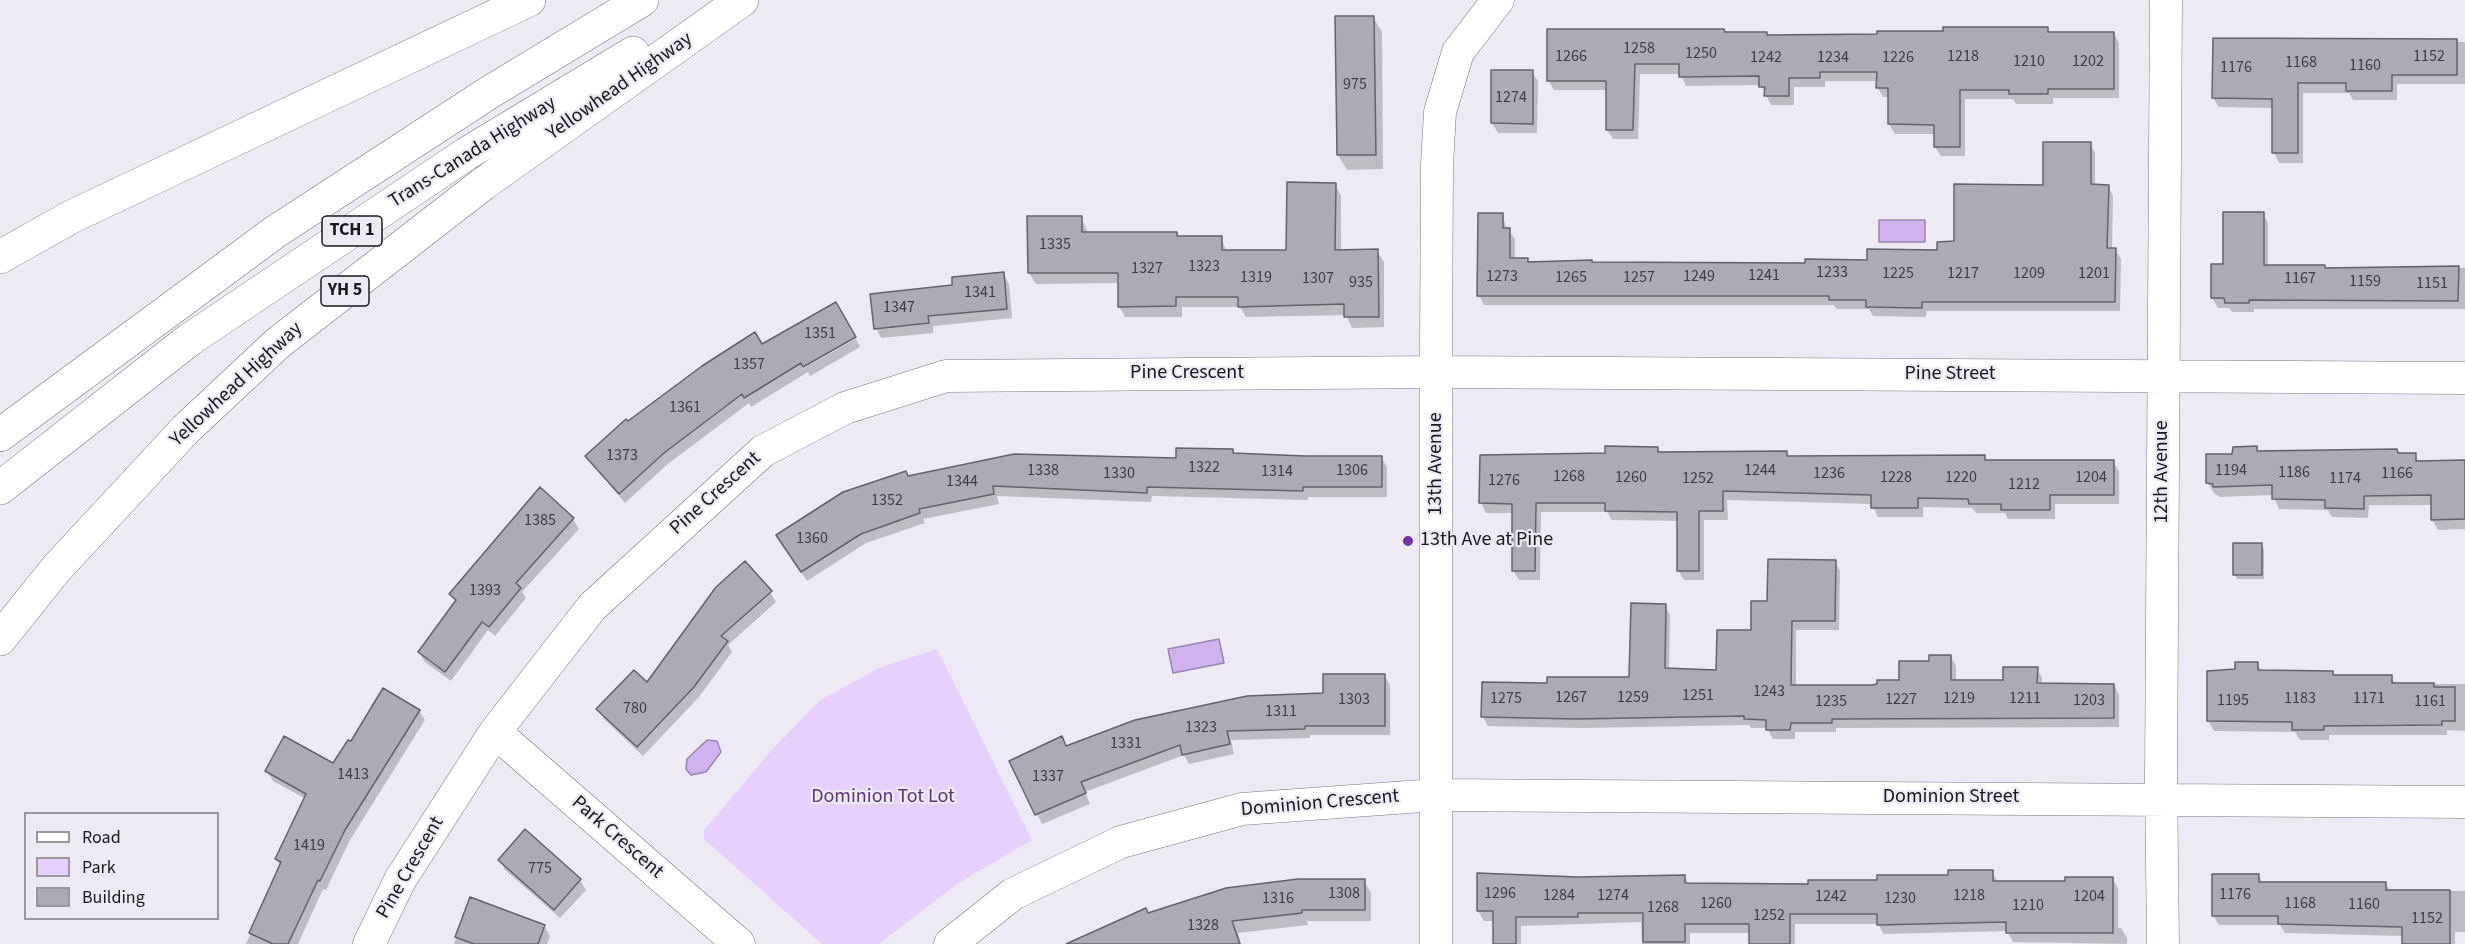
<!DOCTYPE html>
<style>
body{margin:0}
#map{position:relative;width:2465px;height:944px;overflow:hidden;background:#eeeaf3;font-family:"Source Sans 3",sans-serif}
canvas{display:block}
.legend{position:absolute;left:24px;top:812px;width:195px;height:108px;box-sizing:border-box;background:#eeeaf3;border:2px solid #99969d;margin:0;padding:8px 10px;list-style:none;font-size:18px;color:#1a181c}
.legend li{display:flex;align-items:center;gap:12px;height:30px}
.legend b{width:30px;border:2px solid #99969d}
</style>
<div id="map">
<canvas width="2465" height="944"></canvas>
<ul class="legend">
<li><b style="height:8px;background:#fff"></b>Road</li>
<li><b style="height:16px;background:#e7d0fe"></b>Park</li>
<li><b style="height:16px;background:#aeaab3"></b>Building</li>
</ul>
</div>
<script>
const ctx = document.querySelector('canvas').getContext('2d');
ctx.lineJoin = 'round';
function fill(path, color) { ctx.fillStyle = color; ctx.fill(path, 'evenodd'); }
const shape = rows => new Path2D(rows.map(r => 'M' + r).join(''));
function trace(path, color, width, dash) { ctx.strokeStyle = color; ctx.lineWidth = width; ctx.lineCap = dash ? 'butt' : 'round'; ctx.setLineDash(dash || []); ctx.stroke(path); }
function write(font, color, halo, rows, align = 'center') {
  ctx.font = font + ' "Source Sans 3",sans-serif'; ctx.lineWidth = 4.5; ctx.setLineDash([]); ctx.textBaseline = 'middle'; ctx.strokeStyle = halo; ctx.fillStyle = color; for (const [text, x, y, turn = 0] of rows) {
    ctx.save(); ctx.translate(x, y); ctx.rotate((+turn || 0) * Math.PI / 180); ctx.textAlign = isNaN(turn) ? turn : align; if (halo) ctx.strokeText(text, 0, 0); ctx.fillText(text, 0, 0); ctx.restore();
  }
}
const green = shape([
 [937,649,1032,840,957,884,879,944,822,944,704,839,704,830,770,752,820,700,879,668]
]);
const water = shape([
 [1879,220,1925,220,1925,242,1879,242,1879,220],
 [1219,639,1224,663,1173,673,1168,649,1219,639],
 [707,740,717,741,721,752,706,772,691,775,686,769,687,759,707,740]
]);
const shadow = shape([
 [1373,17,1382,32,1383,169,1347,170,1338,155],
 [2047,29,2050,34,2114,34,2119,43,2119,98,2053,98,2053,104,2016,104,2013,99,1965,99,1965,156,1941,156,1935,147,1935,134,1895,134,1889,124,1890,97,1883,97,1878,88,1878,81,1825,81,1825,87,1794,87,1794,105,1771,105,1761,85,1686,86,1681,74,1640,74,1638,139,1613,139,1607,130,1607,90,1554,90,1548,80,1726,34,1768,37],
 [2214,39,2465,42,2465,84,2397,84,2397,100,2353,100,2349,93,2303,93,2303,163,2279,163,2274,153,2274,108,2219,107,2213,98],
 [1493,71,1532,72,1538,81,1537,133,1498,133,1492,123],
 [2090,144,2095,153,2095,186,2108,186,2113,196,2112,249,2115,249,2121,259,2120,311,1927,311,1926,317,1873,316,1869,309,1836,309,1834,305,1484,305,1479,295,1502,214,1507,229,1515,239,1515,259,1527,259,1529,263,1806,264,1868,261,1938,251,1955,243,2044,187],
 [1335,184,1341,196,1341,252,1377,251,1384,262,1384,327,1352,328,1346,315,1246,317,1240,307,1182,307,1182,317,1125,317,1119,306,1119,283,1036,284,1029,273,1081,217,1088,233,1176,233,1178,237,1221,238,1227,252,1287,252],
 [2263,213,2268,223,2268,267,2325,269,2465,268,2465,309,2254,309,2254,312,2232,312,2229,308,2218,308,2212,298,2224,265],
 [1003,274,1009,284,1012,318,933,326,933,333,881,338,876,328,954,287],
 [854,336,802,366,802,369,856,339,860,347,810,376,808,372,751,407,749,403,669,463,625,503,587,456,628,423,761,346],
 [1657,448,1660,454,1786,452,1789,457,1984,457,1987,461,2113,462,2119,471,2119,504,2055,504,2055,519,2008,519,2005,513,1976,513,1972,508,1923,507,1923,517,1878,517,1872,504,1727,500,1728,520,1704,520,1704,580,1684,580,1678,570,1678,521,1612,520,1607,512,1541,512,1540,580,1519,580,1513,570,1514,513,1486,513,1481,503,1607,454],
 [2256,448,2259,453,2415,455,2419,463,2465,462,2465,529,2438,530,2432,520,2432,505,2369,505,2368,518,2332,517,2328,510,2279,509,2273,495,2220,497,2214,493,2208,483,2234,455],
 [1232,450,1235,454,1381,457,1387,467,1387,497,1308,497,1308,500,1152,496,1151,502,997,496,999,504,923,519,925,523,866,543,807,581,784,545,908,477,1178,460],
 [540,489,573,519,579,529,522,592,526,598,495,636,488,630,451,681,425,662,419,652,456,604,451,594],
 [2261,545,2264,549,2264,579,2237,579,2235,574],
 [1835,562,1840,571,1839,630,1796,630,1796,686,1872,686,1900,682,1931,662,1951,657,1956,666,1956,682,2005,682,2037,669,2042,678,2042,685,2114,685,2119,695,2119,727,1836,728,1836,732,1795,732,1795,739,1773,739,1767,728,1751,728,1749,725,1582,728,1488,726,1483,717,1549,685,1631,679,1665,606,1670,615,1669,670,1718,671,1752,631,1769,602],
 [770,592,776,602,728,645,732,652,699,697,643,756,604,719,598,709,647,684],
 [2257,664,2262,671,2332,672,2335,676,2391,676,2395,684,2465,684,2465,731,2447,730,2447,735,2329,735,2329,740,2300,740,2295,732,2214,731,2208,721,2209,672,2236,670],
 [1384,675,1390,685,1390,735,1310,735,1310,738,1231,740,1234,754,1189,764,1184,755,1085,792,1090,804,1042,824,1011,762,1066,748,1325,695],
 [419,711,425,720,350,840,326,890,323,889,298,944,246,944,281,867,276,859,306,799,273,781,267,771,334,765,352,743],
 [525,831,580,880,586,890,560,918,505,870,500,860],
 [1992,872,1998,882,2067,883,2112,878,2118,888,2118,928,2121,928,2127,938,2127,944,2013,942,2007,931,1884,934,1878,924,1795,924,1795,944,1750,944,1750,933,1690,933,1690,944,1642,944,1641,922,1521,926,1521,944,1494,944,1494,921,1484,921,1478,911,1478,875,1578,878,1684,876,1689,884,1809,886],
 [2258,875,2263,883,2386,883,2390,891,2465,891,2465,932,2455,932,2455,944,2403,944,2403,936,2285,933,2280,925,2219,925,2213,915],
 [1364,881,1371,893,1371,921,1307,921,1308,925,1238,933,1241,944,1101,944,1148,915],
 [471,899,544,926,550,936,547,944,454,944]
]);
const building = shape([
 [1335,16,1374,16,1376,155,1337,155,1335,16],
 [1943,27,2048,27,2048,32,2114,32,2114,89,2048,89,2048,94,2009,94,2009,90,1960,90,1960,147,1934,147,1934,125,1888,124,1888,88,1876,88,1877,72,1820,72,1820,78,1789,78,1789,96,1764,96,1765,87,1759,87,1759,76,1679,77,1679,64,1635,64,1633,130,1606,130,1606,81,1547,81,1547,29,1724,29,1725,32,1767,32,1767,35,1877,34,1877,31,1943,31,1943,27],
 [2213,38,2457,39,2457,75,2392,75,2392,91,2346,91,2346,83,2298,83,2298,153,2272,153,2272,99,2212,98,2213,38],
 [1491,70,1533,70,1533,124,1491,123,1491,70],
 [2043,142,2091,142,2091,184,2109,185,2107,248,2116,248,2115,302,1922,302,1922,308,1866,307,1866,300,1829,300,1829,296,1477,296,1478,213,1503,213,1503,228,1510,228,1510,258,1528,258,1528,262,1592,260,1592,262,1805,263,1805,259,1867,260,1867,249,1937,250,1937,242,1954,241,1954,184,2043,185,2043,142],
 [1287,182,1336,183,1335,250,1378,249,1379,317,1344,317,1344,304,1238,307,1238,297,1176,297,1176,306,1118,307,1118,273,1028,273,1027,216,1082,216,1082,232,1177,232,1177,236,1222,236,1222,250,1286,250,1287,182],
 [2223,212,2264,212,2264,265,2325,265,2325,268,2459,266,2458,301,2249,300,2249,303,2225,303,2224,298,2211,298,2211,264,2223,264,2223,212],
 [1004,272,1007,309,928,316,929,323,874,329,870,294,952,285,952,277,1004,272],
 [836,302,856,337,803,367,801,363,744,398,742,394,664,453,619,494,585,456,626,419,628,421,702,366,755,332,762,344,836,302],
 [1605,446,1658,447,1658,452,1787,451,1787,456,1985,455,1985,460,2114,460,2114,495,2050,495,2050,510,2001,510,2001,504,1969,504,1968,499,1918,498,1918,508,1871,508,1871,495,1723,491,1723,511,1699,511,1699,571,1677,571,1677,512,1605,511,1605,503,1536,503,1535,571,1512,571,1512,504,1479,503,1480,455,1605,453,1605,446],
 [2257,446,2257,451,2397,449,2398,453,2416,453,2416,461,2465,460,2465,519,2431,520,2431,495,2364,496,2364,509,2325,508,2325,500,2272,499,2272,485,2213,487,2213,484,2206,483,2206,454,2232,454,2233,447,2257,446],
 [1176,448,1233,449,1233,453,1304,456,1382,456,1382,487,1303,487,1303,491,1147,487,1147,493,993,486,994,494,919,509,920,513,861,534,801,572,776,535,843,492,906,471,908,476,1014,454,1176,458,1176,448],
 [540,487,574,518,516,583,521,588,489,627,482,622,445,672,418,652,456,600,449,594,540,487],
 [2233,543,2262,543,2262,575,2233,575,2233,543],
 [1768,559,1836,560,1835,621,1792,621,1791,685,1872,685,1877,684,1877,680,1899,680,1899,661,1929,661,1929,655,1951,655,1951,680,2003,680,2003,667,2038,667,2037,683,2114,684,2114,718,1832,719,1832,723,1791,723,1790,730,1766,730,1766,720,1744,719,1744,716,1576,719,1481,717,1482,682,1547,683,1547,677,1629,677,1631,603,1666,604,1665,668,1716,670,1717,630,1751,630,1751,601,1767,601,1768,559],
 [745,561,772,591,721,636,728,641,694,687,637,747,596,709,634,670,647,682,716,587,745,561],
 [2235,662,2258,662,2258,670,2333,671,2333,675,2392,675,2392,683,2434,683,2434,687,2455,687,2455,721,2442,721,2442,725,2324,726,2324,730,2292,730,2292,722,2207,721,2207,671,2235,669,2235,662],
 [1323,674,1385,674,1385,726,1305,726,1305,729,1227,731,1230,744,1182,755,1180,745,1081,782,1086,793,1035,815,1009,761,1062,736,1066,746,1135,720,1247,696,1323,693,1323,674],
 [383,688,420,710,345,830,320,881,318,880,288,944,273,944,249,933,281,862,275,859,306,794,265,771,284,736,333,763,348,740,351,741,383,688],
 [525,829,581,879,554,910,498,860,525,829],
 [1948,870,1993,870,1993,881,2065,881,2065,877,2113,877,2113,933,2006,933,2006,922,1877,925,1877,914,1790,914,1790,944,1749,944,1749,924,1685,924,1685,942,1643,942,1643,913,1578,913,1578,917,1516,917,1516,944,1493,944,1493,911,1477,911,1477,873,1578,877,1685,875,1685,883,1808,884,1808,880,1877,880,1877,875,1948,875,1948,870],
 [2212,874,2259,874,2259,882,2386,882,2386,890,2450,890,2450,944,2402,944,2402,927,2278,924,2278,916,2212,916,2212,874],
 [1298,879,1365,879,1365,910,1302,910,1302,913,1232,921,1240,944,1066,944,1146,908,1148,913,1226,888,1298,879],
 [470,897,545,925,538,944,474,944,455,937,470,897]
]);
const minor = shape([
 [495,732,739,944],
 [369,944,400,880,495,732,592,607,763,451,845,408,946,376,1436,372,2465,378],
 [950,944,1013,894,1121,842,1242,809,1436,795,2465,802],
 [1436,944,1436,352,1437,165,1440,112,1458,52,1498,0],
 [2163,944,2161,778,2166,0]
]);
const highway = shape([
 [0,257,71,217,529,0],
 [0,435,275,232,490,92,642,0],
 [0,488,189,340,466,154,633,53],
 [0,639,56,569,186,429,278,343,483,184,742,0]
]);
const markers = [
 [1408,541,6,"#7532a6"]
];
const numberNames = [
 ["1258",1639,49],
 ["1250",1701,54],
 ["1266",1571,57],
 ["1218",1963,57],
 ["1152",2429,57],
 ["1242",1766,58],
 ["1234",1833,58],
 ["1226",1898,58],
 ["1210",2029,62],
 ["1202",2088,62],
 ["1168",2301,63],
 ["1160",2365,66],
 ["1176",2236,68],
 ["975",1355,85],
 ["1274",1511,98],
 ["1335",1055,245],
 ["1323",1204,267],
 ["1327",1147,269],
 ["1233",1832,273],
 ["1225",1898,274],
 ["1217",1963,274],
 ["1209",2029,274],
 ["1201",2094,274],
 ["1241",1764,276],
 ["1273",1502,277],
 ["1249",1699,277],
 ["1319",1256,278],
 ["1265",1571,278],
 ["1257",1639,278],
 ["1307",1318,279],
 ["1167",2300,279],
 ["1159",2365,282],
 ["935",1361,283],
 ["1151",2432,284],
 ["1341",980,293],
 ["1347",899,308],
 ["1351",820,334],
 ["1357",749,365],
 ["1361",685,408],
 ["1373",622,456],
 ["1322",1204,468],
 ["1338",1043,471],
 ["1306",1352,471],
 ["1244",1760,471],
 ["1194",2231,471],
 ["1314",1277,472],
 ["1186",2294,473],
 ["1330",1119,474],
 ["1236",1829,474],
 ["1166",2397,474],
 ["1268",1569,477],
 ["1260",1631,478],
 ["1228",1896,478],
 ["1220",1961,478],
 ["1204",2091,478],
 ["1252",1698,479],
 ["1174",2345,479],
 ["1276",1504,481],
 ["1344",962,482],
 ["1212",2024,485],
 ["1352",887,501],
 ["1385",540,521],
 ["1360",812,539],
 ["1393",485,591],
 ["1243",1769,692],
 ["1251",1698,696],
 ["1267",1571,698],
 ["1259",1633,698],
 ["1275",1506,699],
 ["1219",1959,699],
 ["1211",2025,699],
 ["1183",2300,699],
 ["1171",2369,699],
 ["1303",1354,700],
 ["1227",1901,700],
 ["1203",2089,701],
 ["1195",2233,701],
 ["1235",1831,702],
 ["1161",2430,702],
 ["780",635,709],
 ["1311",1281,712],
 ["1323",1201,728],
 ["1331",1126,744],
 ["1413",353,775],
 ["1337",1048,777],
 ["1419",309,846],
 ["775",540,869],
 ["1308",1344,894],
 ["1296",1500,894],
 ["1176",2235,895],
 ["1284",1559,896],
 ["1274",1613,896],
 ["1218",1969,896],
 ["1242",1831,897],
 ["1204",2089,897],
 ["1316",1278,899],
 ["1230",1900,899],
 ["1260",1716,904],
 ["1168",2300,904],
 ["1160",2364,905],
 ["1210",2028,906],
 ["1268",1663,908],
 ["1252",1769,916],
 ["1152",2427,919],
 ["1328",1203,926]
];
const shields = [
 [352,231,60],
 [345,291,48]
];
const shieldNames = [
 ["TCH 1",352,231],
 ["YH 5",345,291]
];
const streetNames = [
 ["Yellowhead Highway",620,87,-35],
 ["Trans-Canada Highway",473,153,-32],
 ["Pine Crescent",1187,374],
 ["Pine Street",1950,375],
 ["Yellowhead Highway",237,385,-43],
 ["13th Avenue",1437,464,-90],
 ["12th Avenue",2163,472,-90],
 ["Pine Crescent",716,494,-42],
 ["Dominion Street",1951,798],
 ["Dominion Crescent",1320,804,-5],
 ["Park Crescent",617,838,41],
 ["Pine Crescent",411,868,-60]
];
const poiNames = [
 ["13th Ave at Pine",1420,541]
];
const parkNames = [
 ["Dominion Tot Lot",883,798]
];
fill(green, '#e7d0fe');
fill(water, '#d0b2ee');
trace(water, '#9984af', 1.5);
fill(shadow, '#0003');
fill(building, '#aeaab3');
trace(building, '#656169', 1.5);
trace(minor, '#7a767e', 33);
trace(highway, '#7a767e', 34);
trace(minor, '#fff', 32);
trace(highway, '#fff', 33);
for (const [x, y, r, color] of markers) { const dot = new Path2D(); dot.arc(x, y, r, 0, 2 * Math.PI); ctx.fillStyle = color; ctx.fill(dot); trace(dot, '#eeeaf3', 2); }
write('16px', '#3f3c42', null, numberNames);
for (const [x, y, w] of shields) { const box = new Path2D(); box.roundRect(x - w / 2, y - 15, w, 30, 4.5); ctx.fillStyle = '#eeeaf3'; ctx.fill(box); trace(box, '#1a181c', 1.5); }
write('bold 18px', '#1a181c', null, shieldNames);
write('20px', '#1a181c', '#eeeaf3', streetNames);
write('20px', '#1a181c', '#eeeaf3', poiNames, 'left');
write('20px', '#5a337a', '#eeeaf3', parkNames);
</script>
